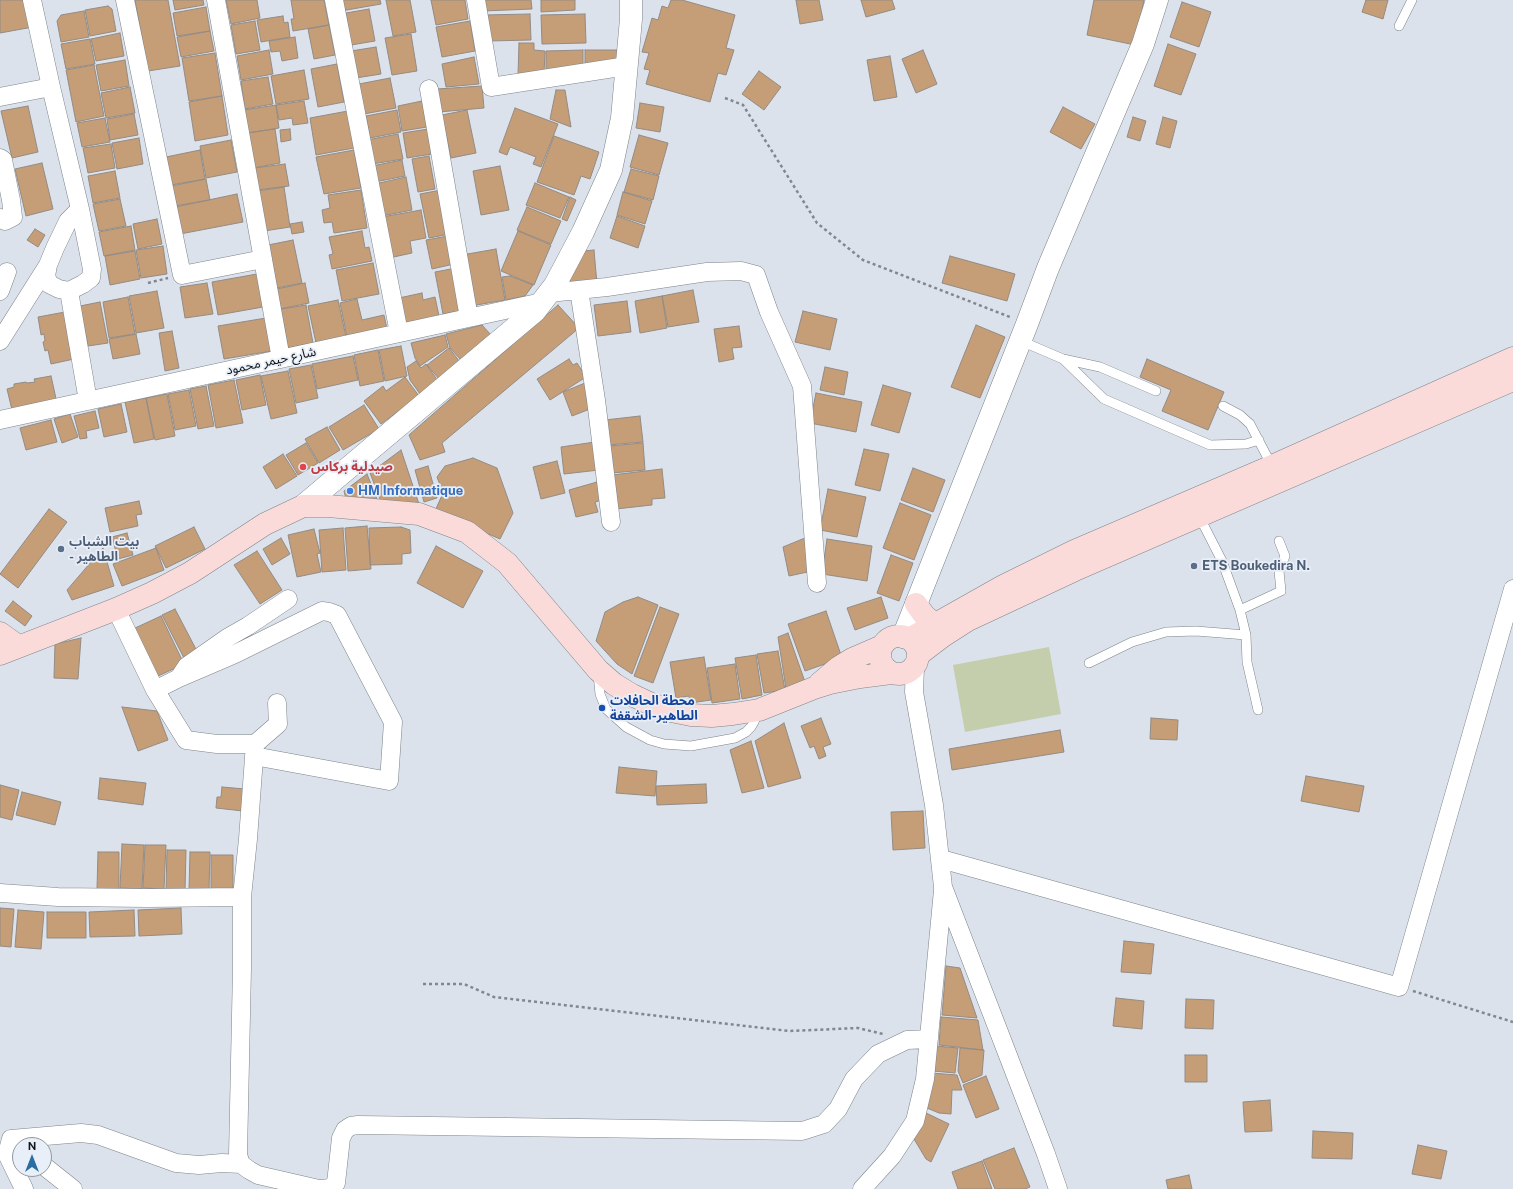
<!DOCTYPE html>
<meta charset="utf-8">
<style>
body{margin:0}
#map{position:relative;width:1513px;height:1189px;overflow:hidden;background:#dbe2eb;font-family:"Public Sans",sans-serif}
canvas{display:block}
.north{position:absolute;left:12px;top:1137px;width:40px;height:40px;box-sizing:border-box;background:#e8eff8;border:1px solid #93989e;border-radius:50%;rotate:0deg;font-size:11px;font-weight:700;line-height:16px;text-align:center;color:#131518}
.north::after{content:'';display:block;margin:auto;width:14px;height:18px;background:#296da2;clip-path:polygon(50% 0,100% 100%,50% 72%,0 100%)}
</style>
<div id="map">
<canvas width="1513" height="1189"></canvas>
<div class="north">N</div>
</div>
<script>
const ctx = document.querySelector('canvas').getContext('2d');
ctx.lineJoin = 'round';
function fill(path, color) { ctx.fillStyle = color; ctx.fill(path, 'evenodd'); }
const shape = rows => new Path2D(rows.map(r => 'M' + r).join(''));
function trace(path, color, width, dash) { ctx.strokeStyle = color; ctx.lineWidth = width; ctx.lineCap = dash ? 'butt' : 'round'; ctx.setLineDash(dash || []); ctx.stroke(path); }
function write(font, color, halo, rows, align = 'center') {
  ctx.font = font + ' "Public Sans","Noto Sans Arabic",sans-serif'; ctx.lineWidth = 3.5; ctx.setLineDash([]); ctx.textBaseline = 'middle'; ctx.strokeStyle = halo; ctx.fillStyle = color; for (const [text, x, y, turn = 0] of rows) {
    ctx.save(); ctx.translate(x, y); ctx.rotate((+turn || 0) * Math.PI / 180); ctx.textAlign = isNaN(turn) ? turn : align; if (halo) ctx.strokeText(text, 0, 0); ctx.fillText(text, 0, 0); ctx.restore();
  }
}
const green = shape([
 [1049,647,1061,714,965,732,953,665]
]);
const building = shape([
 [0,0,28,0,33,27,0,33,0,0],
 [135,0,168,0,180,66,148,71,135,0],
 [173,0,203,0,204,5,175,10,173,0],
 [226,0,257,0,260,18,231,24,226,0],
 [291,0,324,0,329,25,293,31,291,19,294,19,291,0],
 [339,0,380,0,381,4,341,11,339,0],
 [386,0,410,0,416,32,393,36,386,0],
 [431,0,465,0,468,19,436,25,431,0],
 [483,0,531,0,532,9,483,11,483,0],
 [541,0,575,0,575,10,541,12,541,0],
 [671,0,682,0,735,15,726,48,734,50,726,75,718,73,710,102,646,84,650,70,644,69,649,53,642,52,652,18,658,20,662,6,668,8,671,0],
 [796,0,819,0,823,20,800,24,796,0],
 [861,0,892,0,895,9,866,17,861,0],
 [1094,0,1144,0,1135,45,1087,35,1094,0],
 [1366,0,1388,0,1383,19,1362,12,1366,0],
 [1182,2,1211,12,1199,47,1170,37,1182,2],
 [108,6,112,9,116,31,90,36,85,10,108,6],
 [206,7,210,31,177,36,173,13,206,7],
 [369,9,375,41,351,45,346,13,369,9],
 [84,11,89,37,61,42,57,21,61,15,84,11],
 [530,14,531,40,489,41,484,15,530,14],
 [585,14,586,43,542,44,541,15,585,14],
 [283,16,284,23,288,22,290,37,261,42,257,20,283,16],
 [255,21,260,50,236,54,231,25,255,21],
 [470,21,475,51,442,57,436,27,470,21],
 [329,25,335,55,314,59,308,29,329,25],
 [210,31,214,51,181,57,177,37,210,31],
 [120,33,124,56,96,61,91,39,120,33],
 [411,34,417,71,392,75,385,38,411,34],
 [295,37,298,58,282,61,280,51,271,52,269,41,295,37],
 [90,39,95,64,66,69,61,44,90,39],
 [519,43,534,43,534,50,545,51,544,75,518,75,519,43],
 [1168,44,1196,54,1181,95,1154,86,1168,44],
 [376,47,381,74,356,78,351,51,376,47],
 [269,50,273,74,241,80,237,56,269,50],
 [583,50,583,69,546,74,546,51,583,50],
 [585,50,618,50,618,64,585,69,585,50],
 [923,50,937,84,916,93,902,59,923,50],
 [215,53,222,96,189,101,182,58,215,53],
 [890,56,897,97,874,101,867,60,890,56],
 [474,57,479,84,446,87,442,64,474,57],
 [125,60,129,86,101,91,96,65,125,60],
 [337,64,344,102,318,107,311,69,337,64],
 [94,65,104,116,76,122,66,70,94,65],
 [304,70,309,99,276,104,271,76,304,70],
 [759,71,781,87,764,110,742,94,759,71],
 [268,77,273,104,245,109,241,81,268,77],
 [390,78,396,108,364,114,359,84,390,78],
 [482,86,484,108,439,112,437,89,482,86],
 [130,87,135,113,106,118,101,93,130,87],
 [556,90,565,90,571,127,550,119,556,90],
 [222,96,228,135,195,141,189,102,222,96],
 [304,101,308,123,293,125,292,118,279,120,276,105,304,101],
 [422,101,427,127,402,131,398,106,422,101],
 [640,103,664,107,660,132,636,128,640,103],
 [276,105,279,128,248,133,244,110,276,105],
 [28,106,38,152,12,158,1,111,28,106],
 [1063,107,1095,124,1081,149,1050,132,1063,107],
 [515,108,558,124,541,167,533,164,536,157,510,147,507,155,499,152,515,108],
 [397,110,401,132,370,138,366,116,397,110],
 [467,110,476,153,451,158,442,115,467,110],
 [348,111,354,148,316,155,310,118,348,111],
 [134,114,138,135,110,140,107,119,134,114],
 [1133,117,1146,121,1140,141,1127,137,1133,117],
 [1163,117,1177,121,1170,148,1156,144,1163,117],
 [105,118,110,142,82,147,77,123,105,118],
 [275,129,280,163,253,168,247,133,275,129],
 [290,129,291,140,281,142,280,130,290,129],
 [428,129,432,154,407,158,403,133,428,129],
 [398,134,403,159,372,164,367,140,398,134],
 [639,135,668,143,659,175,630,167,639,135],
 [554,136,599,152,590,179,581,176,574,195,537,182,554,136],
 [139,138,143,164,117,169,112,143,139,138],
 [231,140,237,172,206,178,200,146,231,140],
 [111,144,115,168,88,173,83,148,111,144],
 [200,150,205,179,171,185,166,157,200,150],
 [354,150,361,188,324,194,316,157,354,150],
 [429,156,435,189,418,192,412,159,429,156],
 [402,160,405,176,375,182,372,166,402,160],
 [42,163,53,209,26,216,15,169,42,163],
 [285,164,289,186,257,190,254,168,285,164],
 [500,166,509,210,481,215,473,171,500,166],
 [631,169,659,176,653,200,624,192,631,169],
 [115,171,120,198,93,203,88,176,115,171],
 [406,177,412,210,382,216,375,184,406,177],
 [206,179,210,200,175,206,171,186,206,179],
 [535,183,569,197,560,218,526,205,535,183],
 [284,187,290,227,264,231,257,191,284,187],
 [361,190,367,228,334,233,332,222,324,223,322,210,330,208,328,195,361,190],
 [441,190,450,234,429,238,420,194,441,190],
 [623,192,652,201,645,224,617,215,623,192],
 [237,194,243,222,180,234,175,207,237,194],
 [570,197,576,200,567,221,562,219,570,197],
 [120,199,126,226,99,231,93,204,120,199],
 [527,207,561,221,551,244,517,230,527,207],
 [421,210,426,238,410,241,412,253,389,258,382,217,421,210],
 [617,216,645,226,638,248,610,238,617,216],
 [157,219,162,244,138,249,133,224,157,219],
 [302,222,304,232,292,234,290,224,302,222],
 [131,226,135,250,104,256,99,232,131,226],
 [35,229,45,235,38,247,27,240,35,229],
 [362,231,365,248,369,247,372,261,332,269,329,255,333,254,329,237,362,231],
 [518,231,551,245,534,285,501,271,518,231],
 [448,236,454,264,432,269,426,240,448,236],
 [293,240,302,283,277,288,268,245,293,240],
 [163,246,167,274,141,278,136,250,163,246],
 [496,249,505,300,471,306,462,255,496,249],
 [594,250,597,284,571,286,570,273,584,251,594,250],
 [135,251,140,279,110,285,105,256,135,251],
 [950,256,1015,274,1007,301,942,283,950,256],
 [373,263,379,294,342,301,336,270,373,263],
 [456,268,465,310,443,314,435,272,456,268],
 [257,274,263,307,218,315,212,282,257,274],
 [510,276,533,285,525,296,506,300,502,277,510,276],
 [207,283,213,314,185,318,180,287,207,283],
 [305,283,309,303,280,309,277,289,305,283],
 [693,290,699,322,668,327,662,296,693,290],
 [157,291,164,328,136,333,129,296,157,291],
 [422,293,423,300,435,297,439,316,405,323,399,298,422,293],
 [662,296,667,328,640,333,635,301,662,296],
 [128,297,135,334,109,338,103,302,128,297],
 [357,299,362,320,384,315,387,329,347,337,340,303,357,299],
 [338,300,346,337,316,343,308,306,338,300],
 [627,301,631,332,598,336,594,305,627,301],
 [100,302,108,343,88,346,80,306,100,302],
 [306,305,313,343,288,348,281,309,306,305],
 [558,305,579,328,442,443,445,452,420,460,409,435,558,305],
 [803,311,837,319,830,350,795,342,803,311],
 [65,312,68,327,66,328,71,344,69,344,71,354,73,354,74,359,51,364,48,350,45,351,43,342,45,341,44,334,41,335,38,317,65,312],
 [266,318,272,351,224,359,218,326,266,318],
 [482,325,491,335,461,360,450,348,446,334,482,325],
 [976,325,1005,337,980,398,951,387,976,325],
 [739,326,742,347,732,348,734,359,719,362,714,329,739,326],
 [172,331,179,368,165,371,159,333,172,331],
 [136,334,140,354,113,359,109,339,136,334],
 [445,335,448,347,420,366,415,358,411,343,445,335],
 [401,346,407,376,385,381,379,350,401,346],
 [449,348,460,362,439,379,427,365,449,348],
 [378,350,384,381,360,386,354,355,378,350],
 [353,356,358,380,317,389,312,364,353,356],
 [569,359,573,365,577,363,586,377,550,400,537,379,569,359],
 [1147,359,1224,392,1208,430,1162,411,1171,390,1140,377,1147,359],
 [416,361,421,368,426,364,438,381,420,394,410,380,407,367,416,361],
 [311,365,318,398,296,403,289,369,311,365],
 [825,367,848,372,844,395,820,390,825,367],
 [288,371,297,413,271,419,261,376,288,371],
 [260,375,266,405,242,410,236,380,260,375],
 [51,376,57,403,12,410,7,389,14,387,14,384,26,382,27,383,35,382,34,379,51,376],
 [405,377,419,396,381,424,364,401,383,386,386,391,405,377],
 [234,380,243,423,216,428,208,385,234,380],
 [585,383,595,407,572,416,563,392,585,383],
 [883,385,911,393,899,433,871,425,883,385],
 [206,386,214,426,198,429,190,389,206,386],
 [189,390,196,426,175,430,168,394,189,390],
 [816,393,862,402,856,432,810,423,816,393],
 [167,394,175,436,155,440,146,398,167,394],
 [146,398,154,439,134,443,125,402,146,398],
 [121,404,127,432,104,437,98,409,121,404],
 [364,405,379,429,343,450,329,427,364,405],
 [95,411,99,428,86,431,87,438,80,439,74,416,95,411],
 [70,414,78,437,62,443,54,419,70,414],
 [640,416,643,442,608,445,605,420,640,416],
 [51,420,57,442,26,450,20,428,51,420],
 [327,427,340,450,319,463,305,439,327,427],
 [595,442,599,470,564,474,561,447,595,442],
 [306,443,318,463,298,475,286,455,306,443],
 [643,443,645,470,612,473,609,446,643,443],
 [864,449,889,454,880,491,855,485,864,449],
 [401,450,421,510,383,507,370,473,401,450],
 [283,454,297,476,276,489,263,467,283,454],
 [473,458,497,468,513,513,500,539,435,511,443,493,437,477,445,466,473,458],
 [557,461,565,493,541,499,533,467,557,461],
 [428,466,437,498,424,502,415,470,428,466],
 [913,468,945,480,933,512,901,500,913,468],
 [662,469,665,498,652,499,652,505,616,509,612,475,662,469],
 [367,474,379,504,347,503,344,491,367,474],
 [597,482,602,500,595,502,598,512,576,517,569,490,597,482],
 [828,489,866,497,857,537,820,530,828,489],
 [139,501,142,514,136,515,138,526,110,532,105,508,139,501],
 [900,503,931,515,914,560,883,548,900,503],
 [49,509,67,522,18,588,0,574,49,509],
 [367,526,371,569,348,571,345,528,367,526],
 [194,527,205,549,166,568,155,546,194,527],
 [401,527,410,530,411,553,402,554,402,564,370,565,369,528,401,527],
 [343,528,346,570,322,572,319,530,343,528],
 [314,529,320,553,317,554,321,572,297,577,288,535,314,529],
 [127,533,133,555,118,559,112,537,127,533],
 [281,538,290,554,272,565,263,549,281,538],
 [805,538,812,571,789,576,783,547,805,538],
 [827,539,872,546,867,581,822,574,827,539],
 [436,546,483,571,463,608,417,583,436,546],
 [103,548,114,586,72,600,67,590,103,548],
 [156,548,164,570,122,586,113,564,156,548],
 [257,551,282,590,260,604,234,565,257,551],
 [891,555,913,563,899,601,877,593,891,555],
 [638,597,658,605,632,674,617,664,596,641,605,612,623,602,638,597],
 [881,597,888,618,855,630,847,608,881,597],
 [13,601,32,616,25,626,5,611,13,601],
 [660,607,679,614,653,683,634,676,660,607],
 [175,609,198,653,185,660,162,615,175,609],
 [826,611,842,658,805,671,788,624,826,611],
 [161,616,184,664,156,677,133,629,161,616],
 [788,633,805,682,786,689,778,637,788,633],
 [81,638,78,679,54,678,55,644,81,638],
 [778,651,785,690,764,693,757,654,778,651],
 [756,655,762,695,742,699,735,658,756,655],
 [704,657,711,700,690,703,689,696,676,698,670,662,704,657],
 [735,664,740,699,712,703,707,668,735,664],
 [122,707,157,711,168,740,138,751,122,707],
 [821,718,831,744,823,747,826,756,819,759,814,746,810,748,801,726,821,718],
 [1151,718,1178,720,1177,740,1150,739,1151,718],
 [784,723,801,778,768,787,755,741,784,723],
 [1060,730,1064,752,952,770,949,749,1060,730],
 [751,741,764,788,742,793,730,750,751,741],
 [619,767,657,771,655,796,616,793,619,767],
 [1306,776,1364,786,1359,812,1301,801,1306,776],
 [100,778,146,783,143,805,98,799,100,778],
 [706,784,707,803,657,805,656,786,706,784],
 [0,785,19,790,12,820,0,817,0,785],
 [222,787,245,789,243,811,216,808,217,797,221,797,222,787],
 [22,792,61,802,55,825,16,815,22,792],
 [923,811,925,848,893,850,891,812,923,811],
 [122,844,144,845,142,889,120,888,122,844],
 [145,845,166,845,164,889,143,888,145,845],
 [167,850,186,850,185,891,166,890,167,850],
 [98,852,119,852,119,889,97,889,98,852],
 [190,852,210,852,209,891,189,890,190,852],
 [211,855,233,855,233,890,211,890,211,855],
 [0,908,14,909,11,947,0,946,0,908],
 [181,908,182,934,139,936,138,910,181,908],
 [18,910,44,912,41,949,15,947,18,910],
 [134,910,135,936,90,937,89,912,134,910],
 [47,912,86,912,86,938,47,938,47,912],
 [1124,941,1154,944,1151,974,1121,972,1124,941],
 [946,966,960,968,977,1018,942,1015,946,966],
 [1116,998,1144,1001,1142,1029,1113,1026,1116,998],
 [1186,999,1214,1000,1213,1029,1185,1028,1186,999],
 [941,1017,978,1020,983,1050,939,1045,941,1017],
 [936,1046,958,1048,955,1073,933,1071,936,1046],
 [960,1048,984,1050,982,1075,963,1083,958,1071,960,1048],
 [1185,1055,1207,1055,1207,1082,1185,1082,1185,1055],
 [931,1073,957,1075,962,1090,952,1090,951,1114,939,1113,927,1108,931,1073],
 [986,1076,999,1109,976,1118,963,1085,986,1076],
 [1270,1100,1272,1131,1245,1132,1243,1102,1270,1100],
 [926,1113,949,1124,931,1162,926,1159,914,1139,926,1113],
 [1313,1131,1353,1133,1352,1159,1312,1158,1313,1131],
 [1418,1145,1447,1151,1441,1179,1412,1174,1418,1145],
 [1014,1148,1030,1187,1025,1189,995,1189,983,1160,1014,1148],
 [982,1161,992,1189,958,1189,952,1172,982,1161],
 [1189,1175,1192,1189,1168,1189,1166,1180,1189,1175]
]);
const path = shape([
 [725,98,743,105,817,223,863,260,1010,317],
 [148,283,168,278],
 [423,984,464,984,494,997,789,1031,858,1028,883,1034],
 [1413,991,1513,1022]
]);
const service = shape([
 [1399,26,1412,0],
 [1021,341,1063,359,1100,367,1156,391],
 [1063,359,1104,399,1210,445,1246,444,1259,440],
 [1223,406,1240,415,1250,424,1272,466],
 [1199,516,1222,561,1240,610,1246,635,1247,662,1258,710],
 [1240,610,1281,591,1279,571,1285,556,1279,541],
 [1089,663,1132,642,1166,632,1196,631,1246,635],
 [598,674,600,694,606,709,626,727,650,740,664,744,691,746,735,738,746,732,751,727,754,722,758,710]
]);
const minor = shape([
 [32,0,51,87,80,209],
 [125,0,182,275,263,259],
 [216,0,281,359],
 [334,0,399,333],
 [476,0,491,87,627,66],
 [429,89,469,318],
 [0,97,51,87],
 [0,158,3,160,11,200,13,217,5,221,0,218],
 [579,290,596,400,611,522],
 [0,291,7,272],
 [69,291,59,289,49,284,46,276,48,265,55,248,68,221,80,209,92,269,91,278,83,284,69,291,88,401],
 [549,293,607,287,707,272,741,271,756,275,769,312,802,386,817,583],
 [0,341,48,265],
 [0,420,542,302],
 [915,667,914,692,934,805,943,887,1046,1154,1058,1189],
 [179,678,235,654,322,611,329,612,337,615,393,722,389,781,254,756],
 [155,690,179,678,187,666,227,638,248,626,288,599],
 [255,744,278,724,277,703],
 [941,859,1399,987,1513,589],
 [0,893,58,897,147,898,242,897,248,839,255,744,217,744,186,740,155,690,116,609],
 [242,897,242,968,238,1155,241,1164,249,1170,258,1175,319,1189],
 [44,1166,73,1189],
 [24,1189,7,1154,11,1139,81,1133,98,1135,176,1163,199,1165,222,1163,241,1164],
 [322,1189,330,1188,336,1183,341,1138,345,1130,351,1126,358,1125,802,1131,824,1124,838,1109,854,1079,878,1054,907,1040,929,1039],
 [862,1189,892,1156,915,1121,925,1079,943,890]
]);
const tertiary = shape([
 [303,506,535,311,555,285,583,232,611,170,622,118,631,19,631,0],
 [903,637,1027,324,1048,268,1143,44,1157,0]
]);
const secondary = shape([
 [916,604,924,615,934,624],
 [0,633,18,646],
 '880 655a19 19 0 1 1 38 0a19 19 0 1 1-38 0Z',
 [909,639,1003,586,1074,551,1272,466,1513,358],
 [0,654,116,609,152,593,190,573,265,524,303,506,328,506,419,514,467,532,507,563,598,670,614,684,632,695,651,704,671,711,691,715,712,716,733,714,759,710,814,688,830,683,860,677,891,673],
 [918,655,943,636,968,620,1075,570,1513,380],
 [820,683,839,667,852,659,882,646]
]);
const markers = [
 [303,467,4,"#e0444e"],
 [350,491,4,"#3f7fe0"],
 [61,549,4,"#5c6f8a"],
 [1194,566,4,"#5c6f8a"],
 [602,708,4,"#1a4fb4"]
];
const streetNames = [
 ["شارع حيمر محمود",271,361,-12]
];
const healthNames = [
 ["صيدلية بركاس",311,467]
];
const shopNames = [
 ["HM Informatique",358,491]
];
const serviceNames = [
 ["بيت الشباب",69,542],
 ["- الطاهير",69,557],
 ["ETS Boukedira N.",1202,566]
];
const transitNames = [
 ["محطة الحافلات",610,701],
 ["الطاهير-الشقفة",610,716]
];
fill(green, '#c4ceac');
fill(building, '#c59d76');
trace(building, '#938b84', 1);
trace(service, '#7d848b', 10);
trace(minor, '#7d848b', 19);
trace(tertiary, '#7d848b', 23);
trace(secondary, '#7d848b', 23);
trace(path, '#82878d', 2.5, [3, 3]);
trace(service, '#fff', 9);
trace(minor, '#fff', 18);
trace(tertiary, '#fff', 22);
trace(secondary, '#fbdbd9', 22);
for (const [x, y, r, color] of markers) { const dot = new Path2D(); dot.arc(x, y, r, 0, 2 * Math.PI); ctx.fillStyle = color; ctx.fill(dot); trace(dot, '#e8eff8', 1.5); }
write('13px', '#131518', '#e8eff8', streetNames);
write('bold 13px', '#be3a42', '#e8eff8', healthNames, 'left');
write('bold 13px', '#366cbe', '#e8eff8', shopNames, 'left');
write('bold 13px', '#4e5e75', '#e8eff8', serviceNames, 'left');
write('bold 13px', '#164399', '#e8eff8', transitNames, 'left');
</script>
